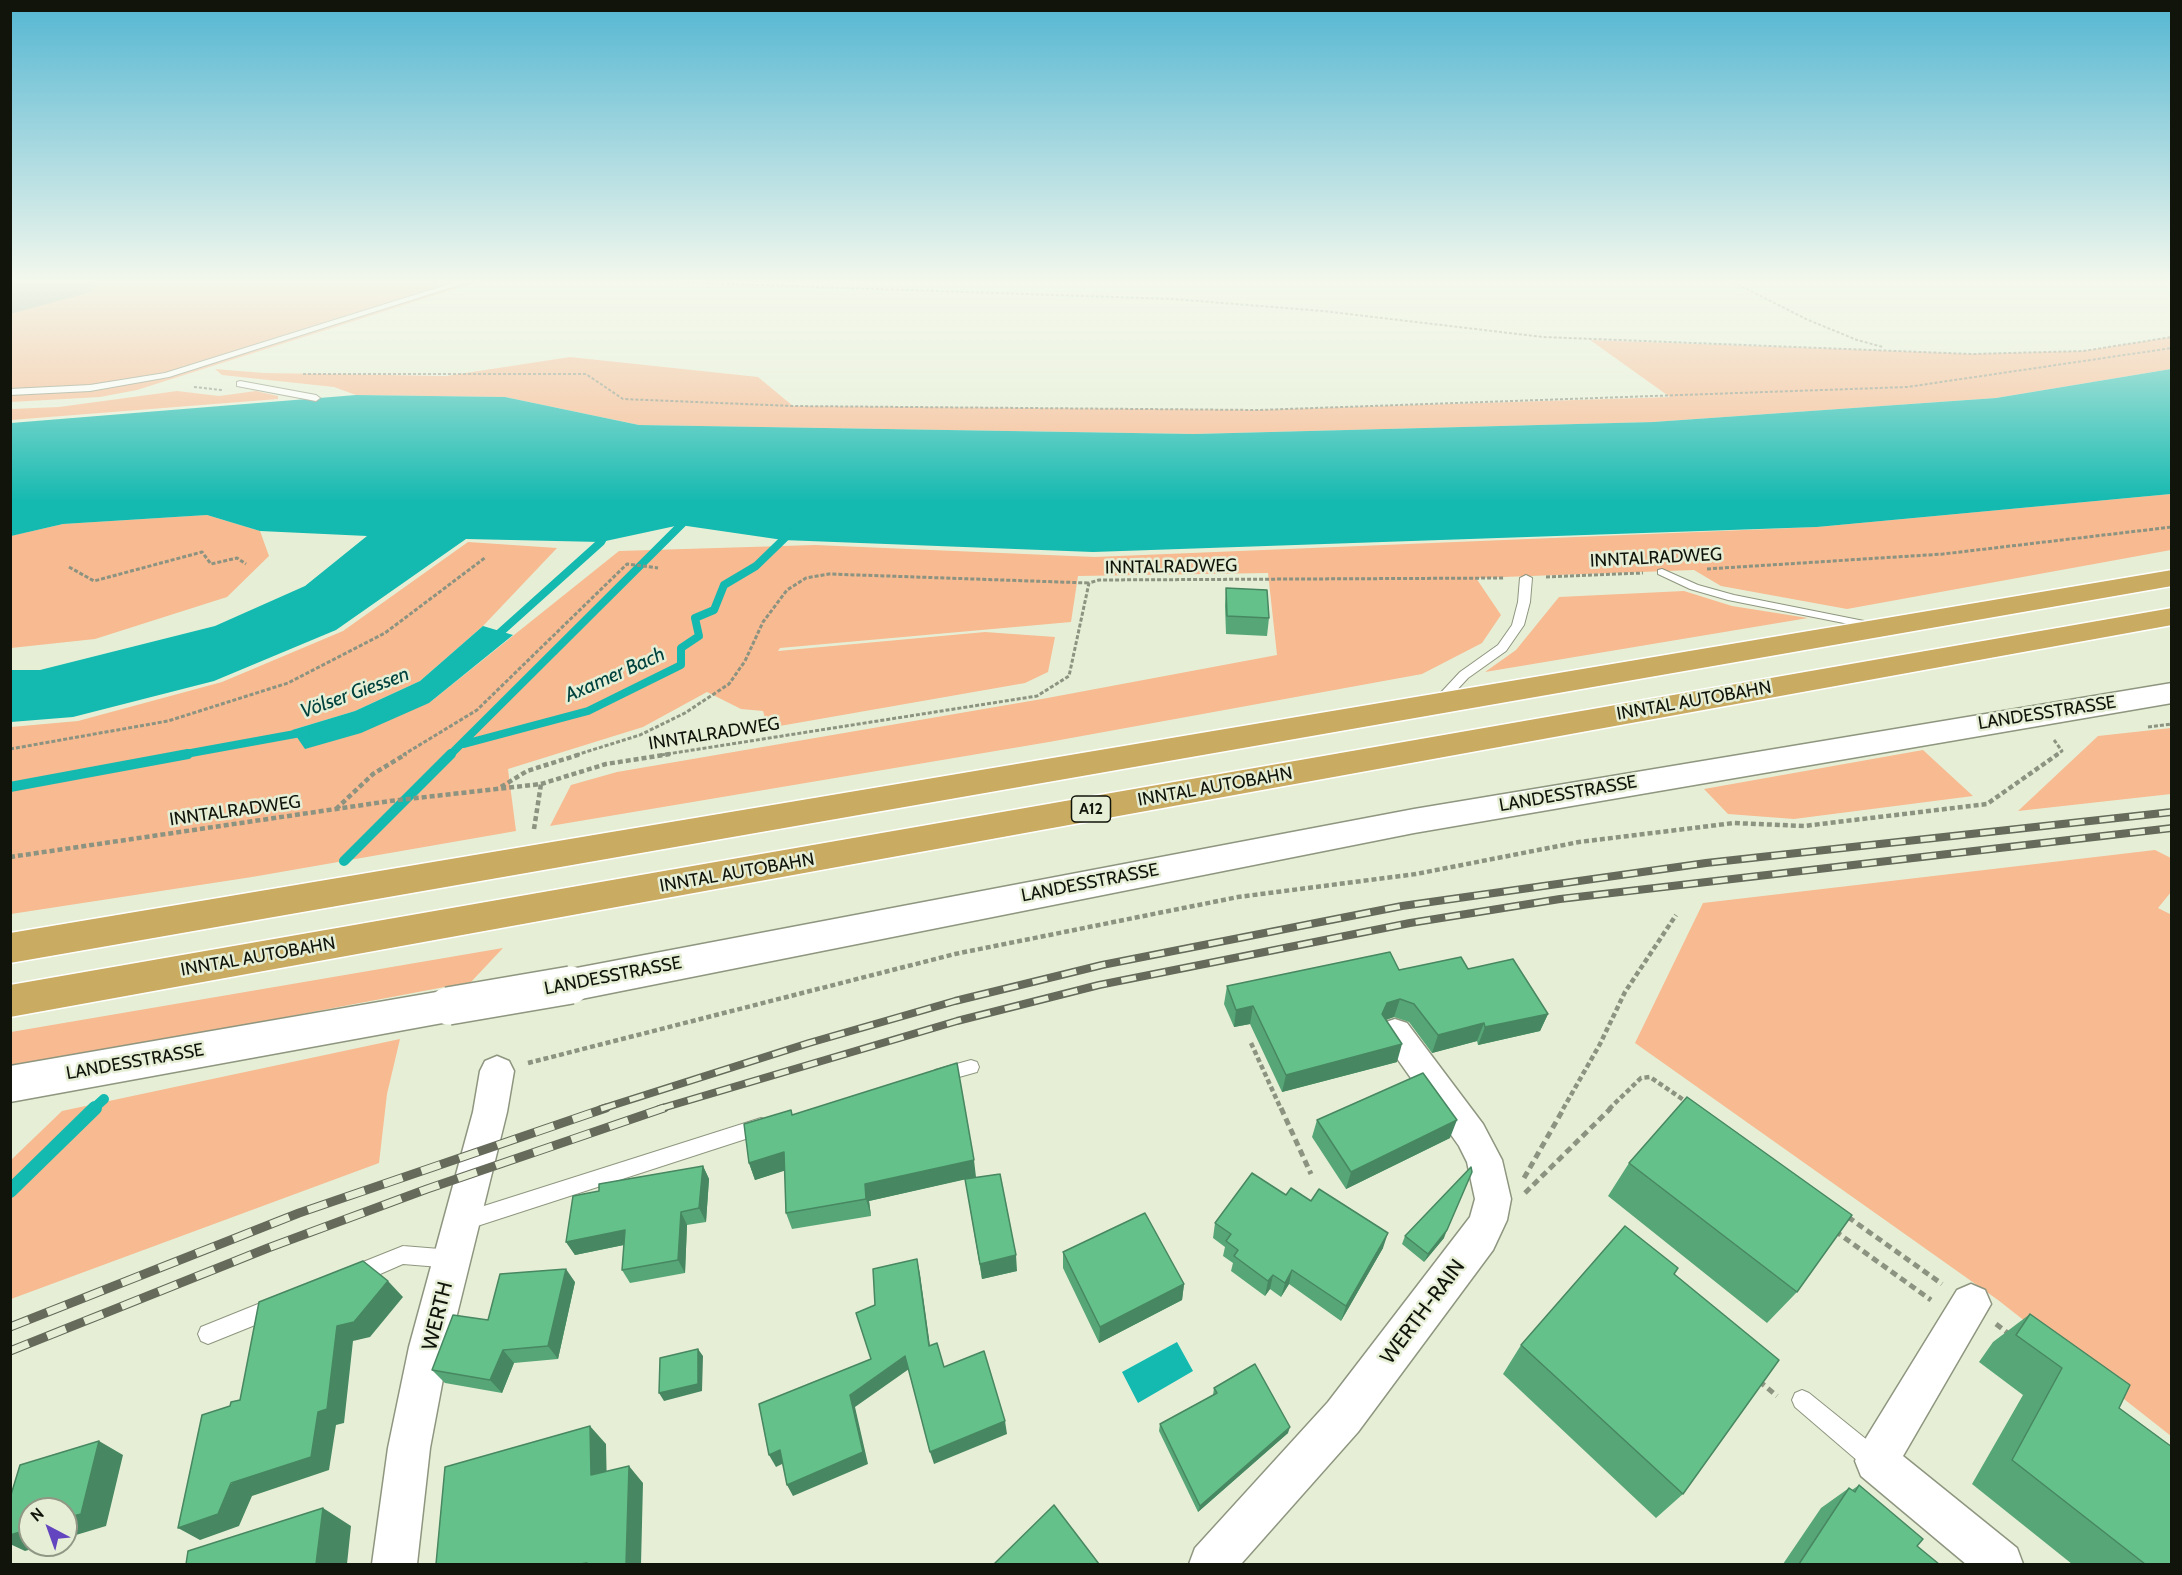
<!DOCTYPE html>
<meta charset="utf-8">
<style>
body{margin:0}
#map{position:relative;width:2182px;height:1575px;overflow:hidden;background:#e6efd6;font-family:Cabin,sans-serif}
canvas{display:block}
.frame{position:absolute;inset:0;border:12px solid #11140b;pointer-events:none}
.north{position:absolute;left:18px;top:1497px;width:60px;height:60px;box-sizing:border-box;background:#e6efd6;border:2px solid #919785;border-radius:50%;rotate:319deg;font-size:16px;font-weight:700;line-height:24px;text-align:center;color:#11140b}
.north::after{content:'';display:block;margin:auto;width:21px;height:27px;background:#6346bf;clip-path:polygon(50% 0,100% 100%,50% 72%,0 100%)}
</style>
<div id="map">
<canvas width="2182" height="1575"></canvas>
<div class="frame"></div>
<div class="north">N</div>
</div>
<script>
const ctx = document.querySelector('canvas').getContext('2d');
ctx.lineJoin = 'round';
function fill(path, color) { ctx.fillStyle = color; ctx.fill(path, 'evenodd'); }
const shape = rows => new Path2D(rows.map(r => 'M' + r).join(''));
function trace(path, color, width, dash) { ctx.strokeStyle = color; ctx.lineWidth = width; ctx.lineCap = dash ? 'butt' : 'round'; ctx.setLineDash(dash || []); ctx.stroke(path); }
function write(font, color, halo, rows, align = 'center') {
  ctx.font = font + ' Cabin,sans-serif'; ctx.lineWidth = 5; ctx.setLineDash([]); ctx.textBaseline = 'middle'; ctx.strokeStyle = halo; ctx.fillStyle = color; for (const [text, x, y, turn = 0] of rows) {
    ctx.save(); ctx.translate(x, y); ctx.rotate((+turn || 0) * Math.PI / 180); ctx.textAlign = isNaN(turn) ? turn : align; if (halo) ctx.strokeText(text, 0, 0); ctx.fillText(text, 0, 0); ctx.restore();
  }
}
const green = shape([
 [10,282,477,282,137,390,100,397,11,402],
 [2172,337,2171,369,1996,398,1653,422,1194,434,639,425,505,397,356,395,334,387,222,375,215,369,264,373,446,376,570,357,758,377,793,406,1258,410,1670,397,1590,340,1972,354,2083,351],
 [177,391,219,396,256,391,278,396,278,399,11,420,11,409,59,407],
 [2171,494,2171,550,1847,609,1721,586,1694,570,1476,578,1501,615,1482,643,1422,674,1049,742,550,826,571,785,617,772,1042,699,1277,655,1268,573,1078,576,1071,622,780,648,778,651,985,632,1055,637,1048,672,1025,683,774,727,766,721,763,711,741,709,707,692,643,727,508,769,516,831,252,877,11,914,11,727,78,721,222,682,343,631,468,542,557,548,483,626,420,681,355,711,292,730,429,703,619,551,815,545,1095,557,1817,527],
 [207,515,260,531,269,556,227,597,95,639,11,648,10,536,63,524],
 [1684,591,1732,606,1808,618,1485,672,1516,650,1559,597],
 [2171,728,2171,794,2018,811,2098,736],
 [1923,750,1973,796,1794,819,1728,814,1704,789],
 [2155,850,2171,858,2171,892,2158,908,2172,915,2171,1436,1998,1300,1635,1043,1703,903],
 [503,948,471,982,11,1069,11,1032],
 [400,1039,387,1094,379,1163,11,1299,11,1160,62,1111]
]);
const water = shape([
 [2171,369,2171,494,1817,527,1093,552,783,540,680,525,601,542,466,539,336,630,214,681,73,717,11,722,11,670,40,670,215,626,305,586,367,536,260,531,207,515,63,524,11,536,11,423,356,395,505,397,639,425,1194,434,1653,422,1996,398],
 [483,626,513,635,429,703,361,733,305,749,292,730,355,711,420,681],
 [1177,1342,1193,1371,1138,1403,1122,1372]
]);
const streamFar2 = shape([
 [494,638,601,542,606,533],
 [464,744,588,711,681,665,681,648,699,636,695,618,714,610,724,585,756,566,790,533],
 [180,755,306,732],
 [450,755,689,517]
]);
const streamFar1 = shape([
 [10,787,188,754],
 [344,861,451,754],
 [93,1109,104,1099]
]);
const stream = shape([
 [10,1191,95,1108]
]);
const taxiway = shape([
 [17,282,98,282,91,292,10,314,10,284,17,282]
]);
const pathFar3 = shape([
 [671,282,1173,299,1323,311,1543,337,1972,354,2083,351,2172,337],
 [1733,282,1806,319,1857,340,1883,347],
 [303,374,586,374,623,399,793,406,1258,410,1907,387,2172,348],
 [194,387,222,390]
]);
const pathFar2 = shape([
 [69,567,94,581,202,552,211,564,237,558,246,564],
 [1707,569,1943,554,2172,527],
 [1546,577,1643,573],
 [2148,727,2172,724],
 [2054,740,2062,751,2056,755],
 [10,749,168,721,288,683,385,633,486,557],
 [403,755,477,710,627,564,658,568],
 [576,755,640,735,685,713,729,684,745,661,763,622,787,590,806,578,829,574,1089,583],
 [661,755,1037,696,1069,676,1089,583,1099,580,1505,578]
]);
const pathFar1 = shape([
 [501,787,527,771,581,754],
 [336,809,373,774,406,754],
 [534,829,541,784],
 [10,857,390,801,541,784,606,764,670,754],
 [1251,1043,1281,1109],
 [528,1063,955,954,1238,897,1416,874,1579,842,1734,823,1804,826,1987,804,2058,754],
 [1563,1109,1600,1044,1625,992,1676,915],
 [1609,1109,1641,1078,1650,1077,1688,1103]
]);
const path = shape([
 [1281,1108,1311,1174],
 [1524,1178,1564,1108],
 [1525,1193,1611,1108],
 [1848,1217,1942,1284],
 [1835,1231,1931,1300],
 [1996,1324,2009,1334],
 [1759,1381,1777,1396]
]);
const service = shape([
 [456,282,468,282,169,377,90,391,10,395,10,389,90,385,165,373,456,282],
 [240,381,316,395,320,398,316,401,237,386,237,382,240,381],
 [1662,569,1698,585,1734,595,1874,623,1880,626,1874,629,1728,600,1690,589,1658,574,1658,570,1662,569],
 [1526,575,1532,578,1530,602,1524,625,1506,651,1468,678,1441,707,1433,707,1431,704,1433,701,1460,672,1498,645,1512,625,1518,602,1520,578,1526,575],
 [971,1060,977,1062,979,1067,977,1072,941,1082,935,1080,933,1075,935,1070,971,1060],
 [761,1118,767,1120,770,1126,767,1132,761,1134,465,1230,458,1227,456,1221,458,1215,465,1212,761,1118],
 [403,1246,452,1250,459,1252,462,1259,459,1266,452,1268,403,1264,355,1285,348,1282,345,1275,348,1268,403,1246],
 [273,1298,280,1301,283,1308,280,1315,208,1344,201,1341,198,1334,201,1327,273,1298],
 [1802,1390,1809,1393,1882,1452,1885,1460,1882,1468,1874,1471,1866,1468,1795,1407,1792,1400,1795,1393,1802,1390]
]);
const minor = shape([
 [1395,1019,1407,1023,1483,1124,1502,1160,1511,1199,1507,1220,1493,1250,1358,1432,1241,1564,1189,1564,1195,1548,1328,1402,1470,1217,1475,1199,1467,1162,1459,1146,1379,1033,1383,1023,1395,1019],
 [497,1056,509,1061,514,1071,507,1112,449,1347,430,1448,417,1564,372,1564,388,1448,409,1347,473,1112,480,1071,485,1061,497,1056],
 [1971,1284,1985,1290,1991,1304,1903,1456,2017,1548,2023,1564,1966,1564,1861,1476,1855,1461,1861,1446,1957,1290,1971,1284]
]);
const secondary = shape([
 [2172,683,2172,703,1414,833,571,1001,557,996,552,985,557,974,571,969,1414,809,2172,683],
 [448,990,462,995,468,1006,462,1017,448,1022,10,1102,10,1066,448,990]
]);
const motorway = shape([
 [2172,570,2172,586,10,963,10,933,2172,570],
 [2172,608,2172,625,10,1017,10,985,2172,608]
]);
const railFar1 = shape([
 [601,1109,809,1043,955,1001,1102,965,1402,906,1706,863,2172,812],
 [659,1109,957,1021,1099,985,1410,923,1560,899,2172,828]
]);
const rail = shape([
 [10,1327,299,1213,606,1108],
 [10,1351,268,1248,427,1189,664,1108]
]);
const secondaryBridge = shape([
 [448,1006,571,985]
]);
const wall = shape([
 [1226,588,1269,618,1267,636,1226,634,1225,606],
 [1468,969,1548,1014,1540,1031,1478,1045,1477,1041,1432,1053,1409,1022,1394,1017,1386,1020,1397,1062,1282,1092,1250,1024,1234,1027,1224,1004,1227,986,1399,970],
 [793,1115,976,1177,1017,1271,982,1279,965,1179,869,1201,871,1216,792,1229,786,1213,785,1170,755,1180,749,1163],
 [1317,1120,1450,1138,1346,1189,1312,1137],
 [1629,1163,1797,1292,1767,1323,1608,1196],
 [703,1166,709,1179,706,1222,687,1225,685,1273,630,1283,622,1270,624,1245,575,1255,566,1242,599,1191],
 [1286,1195,1383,1248,1341,1321,1289,1284,1281,1297,1270,1289,1265,1296,1231,1271,1233,1263,1223,1256,1225,1247,1213,1238,1215,1223],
 [1405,1236,1444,1238,1424,1262,1402,1244],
 [1063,1252,1184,1284,1182,1300,1099,1343,1063,1268],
 [1674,1274,1683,1494,1656,1518,1503,1374,1521,1345],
 [575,1282,558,1359,514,1363,502,1393,445,1383,432,1370,488,1320],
 [2030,1314,2119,1408,2172,1564,2072,1564,1972,1484,2023,1395,1979,1362,1993,1342],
 [1214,1388,1288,1433,1198,1512,1159,1431,1160,1424,1213,1395],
 [1859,1485,1917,1546,1939,1564,1783,1564,1821,1508,1849,1488,1852,1490]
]);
const shadedWall = shape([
 [1400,999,1394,1017,1382,1021,1382,1014,1387,1003],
 [1253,1006,1250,1024,1234,1027,1236,1010],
 [1548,1014,1540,1031,1478,1045,1485,1027],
 [1484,1023,1477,1041,1432,1053,1438,1035],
 [1402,1044,1397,1062,1282,1092,1286,1075],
 [1457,1120,1450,1138,1346,1189,1351,1172],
 [784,1152,790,1169,755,1180,749,1163],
 [974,1160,976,1177,869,1201,871,1216,866,1199,865,1184],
 [703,1166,709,1179,706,1222,699,1208],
 [681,1212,687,1225,685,1273,678,1260],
 [625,1230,633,1243,575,1255,566,1242],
 [1447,1230,1444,1238,1424,1262,1428,1254],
 [1388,1233,1383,1248,1341,1321,1346,1306],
 [1016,1255,1017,1271,982,1279,980,1264],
 [917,1259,920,1274,932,1360,929,1346],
 [566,1269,575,1282,558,1359,548,1346],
 [1292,1270,1289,1284,1281,1297,1285,1283],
 [1273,1275,1270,1289,1265,1296,1268,1281],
 [388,1281,403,1297,370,1337,353,1341,344,1423,336,1425,329,1470,252,1496,239,1526,200,1540,178,1528,318,1412,337,1326],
 [1184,1284,1182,1300,1099,1343,1100,1327],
 [698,1349,703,1356,702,1391,664,1401,659,1393],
 [503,1350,514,1363,502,1393,490,1380],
 [905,1356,909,1369,855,1407,868,1464,793,1496,787,1485,850,1395],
 [1005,1421,1007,1434,934,1464,930,1452],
 [590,1426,606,1444,607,1492,591,1475],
 [1290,1427,1288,1433,1198,1512,1200,1506],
 [99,1441,123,1455,106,1526,66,1538,66,1518],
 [780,1450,786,1462,776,1467,769,1455],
 [629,1466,643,1483,641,1564,626,1564],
 [323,1508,351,1526,347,1564,316,1564],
 [30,1529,30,1545,45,1545,25,1551,10,1544,10,1535]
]);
const building = shape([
 [1226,588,1267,590,1269,618,1227,616,1226,588],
 [1390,952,1399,970,1461,957,1468,969,1513,959,1548,1014,1485,1027,1484,1023,1438,1035,1414,1004,1400,999,1387,1003,1382,1014,1402,1044,1286,1075,1253,1006,1236,1010,1227,986,1390,952],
 [957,1063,974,1160,865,1184,866,1199,786,1213,784,1152,749,1163,744,1124,791,1110,792,1115,957,1063],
 [1423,1073,1457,1120,1351,1172,1317,1120,1423,1073],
 [1687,1097,1852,1215,1797,1292,1629,1163,1687,1097],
 [703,1166,699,1208,681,1212,678,1260,622,1270,625,1230,566,1242,573,1196,599,1191,599,1184,703,1166],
 [1471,1167,1472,1172,1447,1230,1428,1254,1405,1236,1471,1167],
 [1252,1173,1286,1195,1291,1188,1311,1201,1319,1189,1388,1233,1346,1306,1292,1270,1285,1283,1273,1275,1268,1281,1234,1256,1238,1250,1226,1241,1231,1234,1215,1223,1252,1173],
 [1000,1174,1016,1255,980,1264,965,1179,1000,1174],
 [1145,1213,1184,1284,1100,1327,1063,1252,1145,1213],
 [1625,1226,1678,1268,1674,1274,1779,1360,1683,1494,1521,1345,1625,1226],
 [917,1259,929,1346,937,1343,944,1367,984,1351,1005,1421,930,1452,905,1356,850,1395,863,1452,787,1485,780,1450,769,1455,759,1404,871,1359,856,1313,875,1305,873,1269,917,1259],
 [363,1261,388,1281,354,1322,337,1326,327,1409,318,1412,311,1457,231,1483,218,1514,178,1528,202,1415,230,1406,231,1402,240,1400,259,1302,363,1261],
 [566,1269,548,1346,503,1350,490,1380,432,1370,453,1315,488,1320,500,1274,566,1269],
 [2030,1314,2130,1385,2119,1408,2172,1447,2172,1564,2145,1564,2012,1460,2062,1368,2016,1335,2030,1314],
 [698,1349,698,1384,659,1393,660,1358,698,1349],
 [1255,1364,1290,1427,1200,1506,1160,1424,1217,1393,1214,1388,1255,1364],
 [590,1426,591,1475,629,1466,626,1564,587,1564,587,1563,580,1564,436,1564,445,1467,590,1426],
 [99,1441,81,1514,66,1518,66,1509,30,1509,30,1529,10,1535,10,1498,20,1465,99,1441],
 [1859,1485,1923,1539,1917,1546,1939,1564,1799,1564,1849,1488,1855,1492,1859,1485],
 [1054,1505,1099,1564,994,1564,1054,1505],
 [323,1508,316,1564,186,1564,188,1551,323,1508]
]);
const shields = [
 [1091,809,39]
];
const shieldNames = [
 ["A12",1091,809]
];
const streetNames = [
 ["INNTALRADWEG",1656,558,-3],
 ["INNTALRADWEG",1171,567,-1],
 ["INNTAL AUTOBAHN",1694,701,-10],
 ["LANDESSTRASSE",2047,713,-9],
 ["INNTALRADWEG",714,734,-9],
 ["INNTAL AUTOBAHN",1215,787,-10],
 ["LANDESSTRASSE",1568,794,-10],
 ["INNTALRADWEG",235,811,-8],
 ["INNTAL AUTOBAHN",737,873,-10],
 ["LANDESSTRASSE",1090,883,-11],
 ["INNTAL AUTOBAHN",258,957,-10],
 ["LANDESSTRASSE",613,976,-11],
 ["LANDESSTRASSE",135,1062,-10]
];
const waterNames = [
 ["Axamer Bach",615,675,-24],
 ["Völser Giessen",355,693,-20]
];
const nearStreetnames = [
 ["WERTH-RAIN",1423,1312,-53],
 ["WERTH",438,1316,-76]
];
fill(green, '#f7ba91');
fill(water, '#14b9b0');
trace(streamFar2, '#14b9b0', 8);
trace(streamFar1, '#14b9b0', 10);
trace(stream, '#14b9b0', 14);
fill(taxiway, '#a6ac98');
trace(service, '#8e967f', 2);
trace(minor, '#8e967f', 3);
trace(secondary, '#8e967f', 3);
trace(motorway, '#fff', 3);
trace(pathFar3, '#8c9381', 2, [3, 2]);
trace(pathFar2, '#8c9381', 3, [4, 2]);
trace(pathFar1, '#8c9381', 4.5, [5, 3]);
trace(path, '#8c9381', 5, [7, 4.5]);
fill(service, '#fff');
fill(minor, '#fff');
fill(secondary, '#fff');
fill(motorway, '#c9ac62');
trace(railFar1, '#656a5b', 8);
trace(rail, '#656a5b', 9);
trace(railFar1, '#e6efd6', 5, [15]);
trace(rail, '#e6efd6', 7, [20]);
trace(secondaryBridge, '#8e967f', 40, []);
trace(secondaryBridge, '#fff', 37);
fill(wall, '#57a677');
fill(shadedWall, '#478761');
fill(building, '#65c18a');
trace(building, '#478761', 1.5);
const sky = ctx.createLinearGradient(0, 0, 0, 502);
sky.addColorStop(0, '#53b6d2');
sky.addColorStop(0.56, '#f4f8ed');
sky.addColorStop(1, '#f4f8ed00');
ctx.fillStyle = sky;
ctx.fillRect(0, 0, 2182, 502);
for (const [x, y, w] of shields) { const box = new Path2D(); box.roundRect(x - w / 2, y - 13, w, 26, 4.5); ctx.fillStyle = '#e6efd6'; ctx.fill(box); trace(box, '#11140b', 1.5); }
write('bold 16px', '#11140b', null, shieldNames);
write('18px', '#11140b', '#e6efd6', streetNames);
write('italic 20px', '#00423e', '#e6efd6', waterNames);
write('21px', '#11140b', '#e6efd6', nearStreetnames);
</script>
